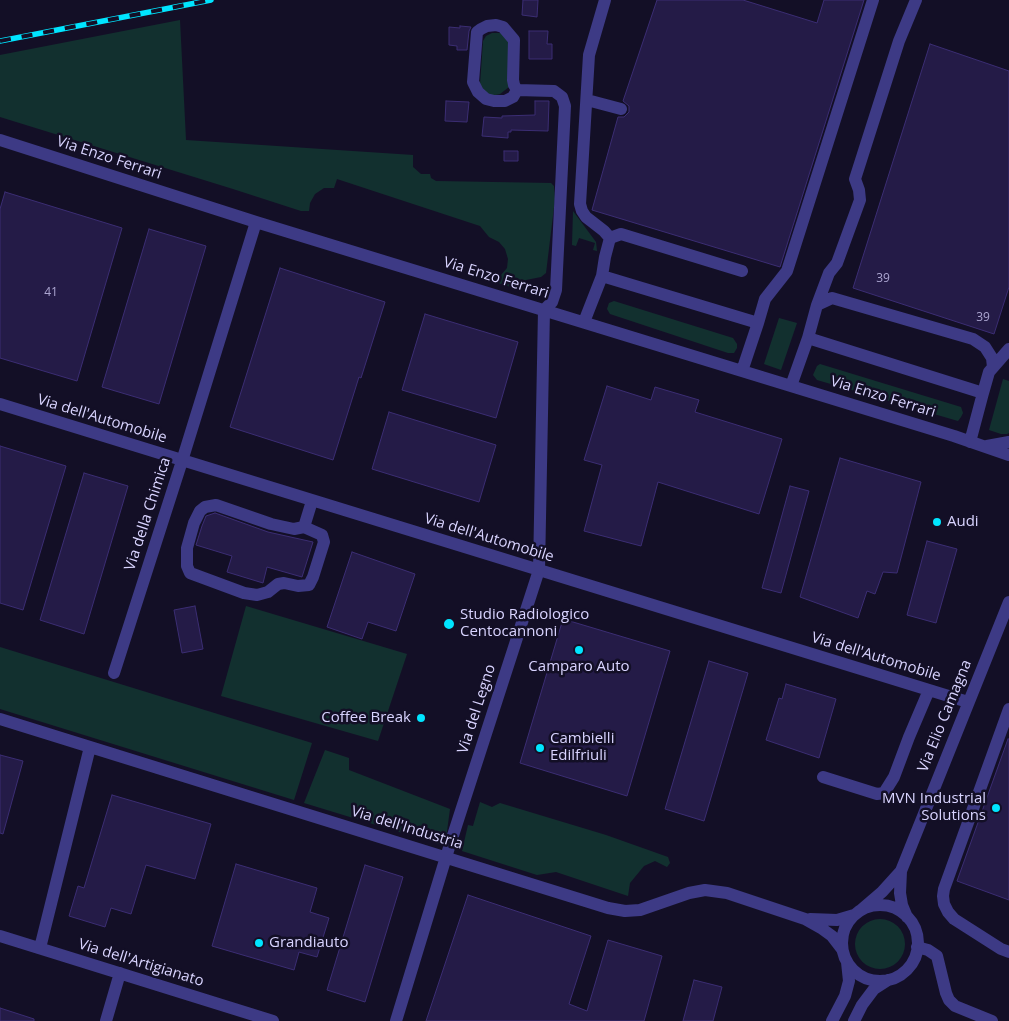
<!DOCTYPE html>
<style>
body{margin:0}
canvas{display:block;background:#130f26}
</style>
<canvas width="1009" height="1021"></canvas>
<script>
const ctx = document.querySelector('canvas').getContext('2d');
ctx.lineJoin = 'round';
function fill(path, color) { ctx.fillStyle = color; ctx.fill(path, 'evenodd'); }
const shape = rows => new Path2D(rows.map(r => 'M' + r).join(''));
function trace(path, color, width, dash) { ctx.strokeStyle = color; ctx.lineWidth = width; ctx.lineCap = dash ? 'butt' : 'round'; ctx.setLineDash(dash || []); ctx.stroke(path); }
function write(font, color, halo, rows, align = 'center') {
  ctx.font = font + ' "Open Sans",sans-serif'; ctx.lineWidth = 5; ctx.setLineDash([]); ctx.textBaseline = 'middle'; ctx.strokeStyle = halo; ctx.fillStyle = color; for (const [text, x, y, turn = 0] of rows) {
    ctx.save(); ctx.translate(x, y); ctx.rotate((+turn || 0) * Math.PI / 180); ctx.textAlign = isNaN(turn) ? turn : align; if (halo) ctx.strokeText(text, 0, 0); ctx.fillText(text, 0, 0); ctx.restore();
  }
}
const green = shape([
 [180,20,186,140,413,155,413,167,421,174,430,174,431,178,436,181,551,183,554,186,555,199,546,273,541,277,526,280,523,291,492,281,501,275,507,268,508,259,505,249,499,242,489,237,480,226,337,179,334,188,324,188,315,194,310,203,309,211,301,211,233,189,0,117,0,55],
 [492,33,502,33,510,41,509,87,500,94,491,96,485,95,480,85,483,41,486,36],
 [573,211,596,242,597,251,593,250,595,243,579,238,576,246,572,245],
 [614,301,733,338,737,344,737,348,734,353,728,353,610,314,607,309,609,303],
 [779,318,797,323,781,370,764,364],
 [820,364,961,407,963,413,961,417,958,421,817,380,813,375,817,366],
 [1003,379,1009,381,1009,433,1007,434,1001,434,989,430],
 [246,606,407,654,378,741,221,696],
 [0,647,312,743,294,800,0,709],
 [325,750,349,758,349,770,450,809,445,846,304,803],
 [480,802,492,807,500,803,606,835,668,857,670,863,667,867,655,861,644,866,630,883,628,896,556,872,537,875,462,851,468,825,473,826],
 '855 944a25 25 0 1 1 50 0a25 25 0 1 1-50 0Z'
]);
const building = shape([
 [523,0,538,0,537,17,522,15,523,0],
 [657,0,743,0,817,23,824,0,864,0,780,267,592,210,618,117,624,117,629,112,629,106,623,101,657,0],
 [460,26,471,27,469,31,467,50,457,50,457,46,449,45,449,27,460,28,460,26],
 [529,31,548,31,547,44,552,44,552,59,529,59,529,31],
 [930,44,1009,71,1009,287,994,334,853,288,930,44],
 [446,101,469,102,467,122,445,121,446,101],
 [535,101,549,101,548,131,511,130,511,132,508,132,508,138,482,136,484,117,502,118,502,116,535,115,535,101],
 [504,151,518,151,518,161,504,161,504,151],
 [5,192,122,228,77,381,0,358,0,209,5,192],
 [149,229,206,246,159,404,102,387,149,229],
 [280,268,385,302,361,378,359,377,333,460,230,427,280,268],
 [425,314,518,342,496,418,402,390,425,314],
 [607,386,651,400,655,387,699,400,695,412,782,439,759,514,658,482,641,546,584,531,602,465,584,460,607,386],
 [389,412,496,445,479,502,372,469,389,412],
 [0,446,66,466,23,610,0,603,0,446],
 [840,458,921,482,897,573,883,572,875,594,867,591,858,618,800,597,840,458],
 [84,473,128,486,84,634,40,620,84,473],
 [790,486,809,491,781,593,762,588,790,486],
 [215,513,268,532,313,542,302,577,267,567,263,583,227,572,232,556,196,545,202,526,206,516,215,513],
 [927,541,957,549,936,623,907,615,927,541],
 [352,552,415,574,396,631,368,622,362,639,327,627,352,552],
 [195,606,203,649,182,653,174,610,195,606],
 [563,619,670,651,627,796,520,763,563,619],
 [709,661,748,673,704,821,665,809,709,661],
 [786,684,836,699,819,758,766,740,779,698,782,699,786,684],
 [1008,739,1009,739,1009,900,957,881,1008,739],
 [0,755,23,761,3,834,0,833,0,755],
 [112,795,211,824,195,879,146,865,131,914,111,908,105,927,69,916,78,886,84,888,112,795],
 [236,864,317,888,310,912,329,918,317,957,299,952,294,970,212,946,236,864],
 [365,865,403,877,365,1002,327,990,365,865],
 [468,895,591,936,569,1004,587,1011,608,940,662,956,644,1021,426,1021,468,895],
 [694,980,722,987,713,1021,683,1021,694,980],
 [0,1008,34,1019,34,1021,0,1021,0,1008]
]);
const minor = shape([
 [587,100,621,109],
 [0,140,256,222,954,436,1009,455],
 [610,238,621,234,742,271],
 [602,276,605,257,610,238,604,231,586,217,582,211,580,204,589,55,605,0],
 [817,305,832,298,973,339,985,347,992,358,993,367],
 [584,322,602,276,758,323,742,371],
 [758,323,765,299,787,271,873,0],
 [808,338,817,305,829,273,837,263,860,200,859,190,855,179,899,41,916,0],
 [791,386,808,338,983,393,970,442],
 [983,393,989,372,1009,349],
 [0,404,968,702],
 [987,446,1009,442],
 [304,527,294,529,271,524,216,505,205,507,200,511,194,523,187,548,187,566,190,573,244,593,257,595,268,592,278,584,284,583,298,586,309,585,313,577,324,542,322,535,304,527,312,501],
 [114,673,182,461,256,222],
 [1009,709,944,889,943,896,944,904,948,912,954,919,1001,949,1009,952],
 [0,719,608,908,625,911,640,910,689,893,705,890,727,893,805,919,821,928,832,936,842,949],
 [823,777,877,794,884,793,894,777,909,737,929,690],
 [901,871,900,893,902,905,907,917],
 '842 943a38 38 0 1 1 76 0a38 38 0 1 1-76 0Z',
 [861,910,882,892,901,871,1009,602],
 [810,919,837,920,854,915],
 [0,936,273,1021],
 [917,947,928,950,937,956,946,993,949,1000,955,1006,992,1021],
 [40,948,90,747],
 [106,1021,120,973],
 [396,1021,446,857,539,570,544,310,552,302,556,290,565,106,562,97,554,91,517,90,513,97,505,101,494,101,486,99,478,92,473,82,477,32,481,29,487,26,496,25,503,27,514,40,513,80,514,85,517,90],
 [832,1021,845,996,849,981,847,962],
 [854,1021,862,1005,874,989,888,980]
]);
const rail = shape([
 [0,41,211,0]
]);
const markers = [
 [937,522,5,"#00e5ff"],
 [449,624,6,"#00e5ff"],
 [579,650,5,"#00e5ff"],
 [421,718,5,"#00e5ff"],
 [540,748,5,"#00e5ff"],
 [996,808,5,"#00e5ff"],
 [259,943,5,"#00e5ff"]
];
const numberNames = [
 ["39",883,279],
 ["41",51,293],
 ["39",983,318]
];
const streetNames = [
 ["Via Enzo Ferrari",109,158,18],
 ["Via Enzo Ferrari",496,278,17],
 ["Via Enzo Ferrari",883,397,17],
 ["Via dell'Automobile",102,419,17],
 ["Via della Chimica",148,514,-72],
 ["Via dell'Automobile",489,538,17],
 ["Via dell'Automobile",876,657,17],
 ["Via del Legno",477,709,-72],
 ["Via Elio Camagna",945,716,-68],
 ["Via dell'Industria",407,828,17],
 ["Via dell'Artigianato",141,963,17]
];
const poiNames = [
 ["Audi",947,522],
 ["Studio Radiologico",460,615],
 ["Centocannoni",460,632],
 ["Camparo Auto",579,667,"center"],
 ["Coffee Break",411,718,"right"],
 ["Cambielli",550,739],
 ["Edilfriuli",550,756],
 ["MVN Industrial",986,799,"right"],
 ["Solutions",986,816,"right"],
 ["Grandiauto",269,943]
];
fill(green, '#12302f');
fill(building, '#241b47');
trace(building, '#3b2d73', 1);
trace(minor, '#3d3a85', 12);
trace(rail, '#00e5ff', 5.5);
trace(rail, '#130f26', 4, [11]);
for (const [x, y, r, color] of markers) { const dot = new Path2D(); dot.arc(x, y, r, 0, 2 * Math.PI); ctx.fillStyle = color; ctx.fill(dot); trace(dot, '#130f26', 2); }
write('12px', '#aca6d1', null, numberNames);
write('15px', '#d9d4ff', '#130f26', streetNames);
write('15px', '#d9d4ff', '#130f26', poiNames, 'left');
</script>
